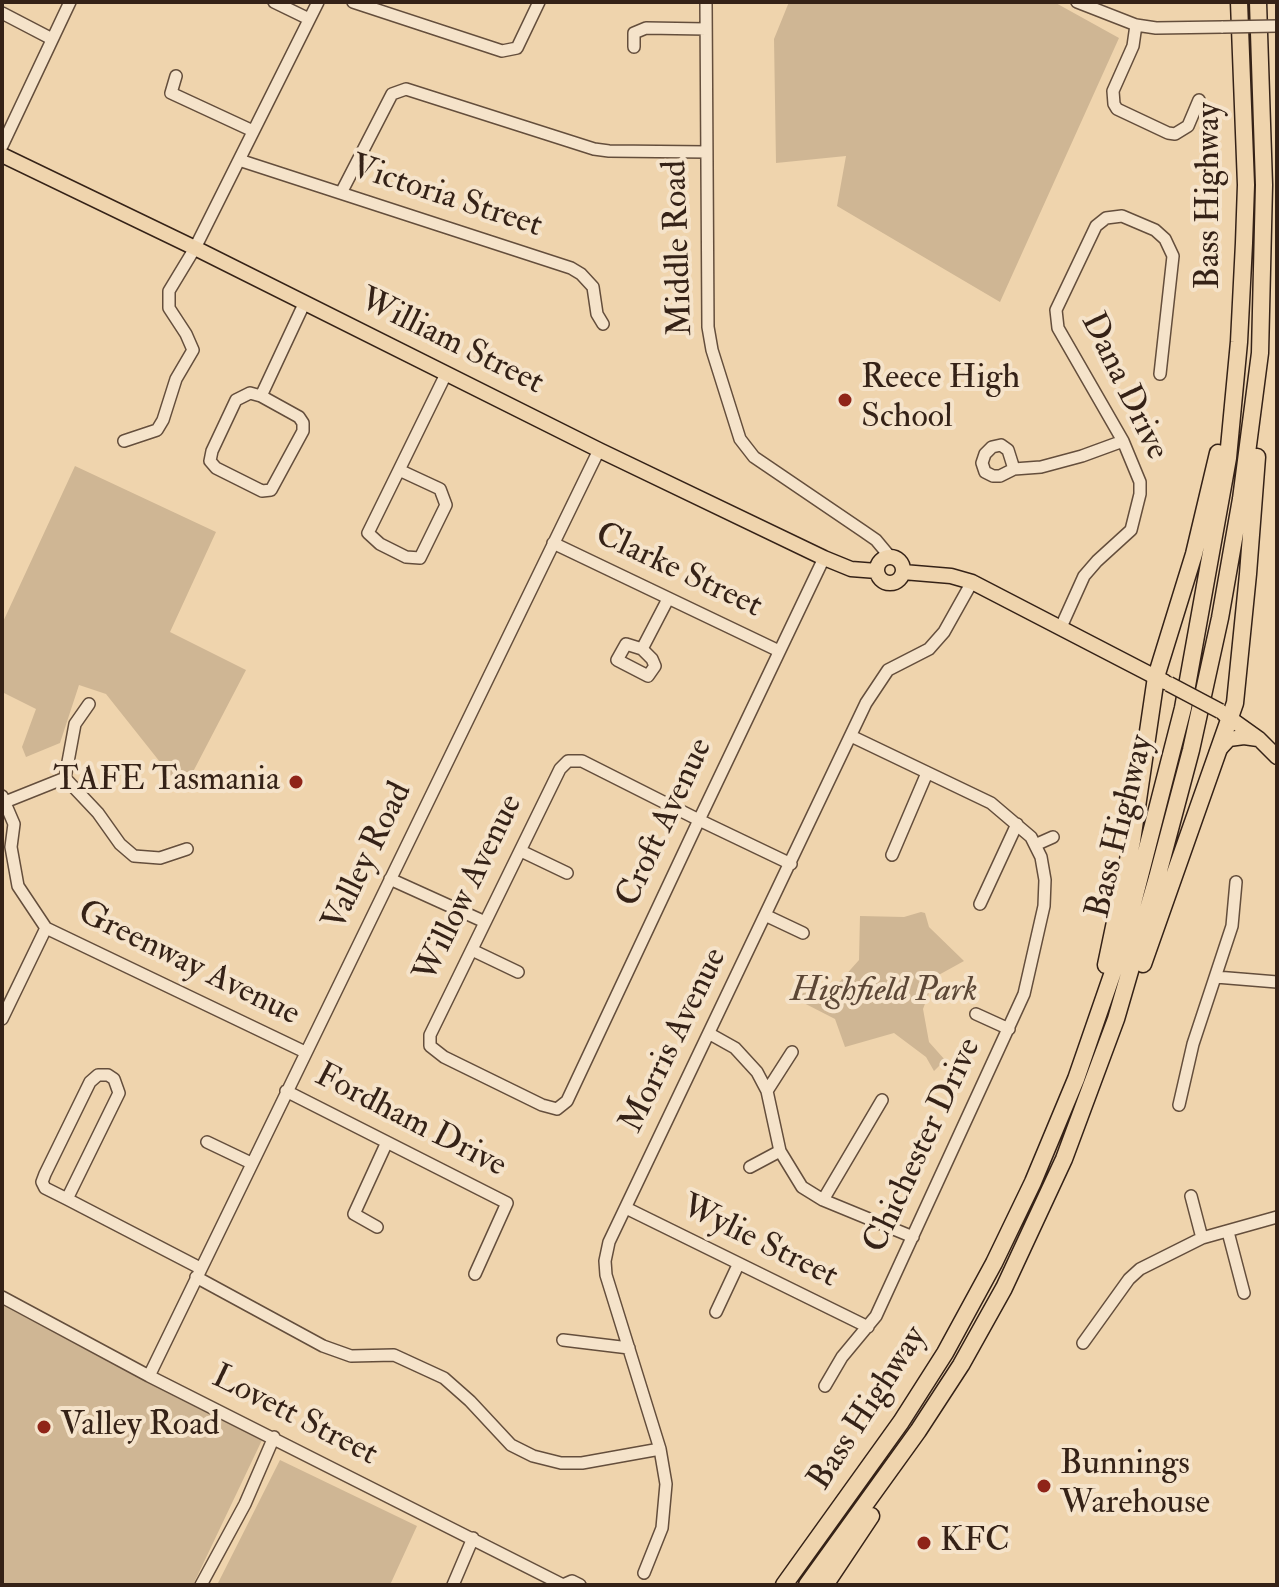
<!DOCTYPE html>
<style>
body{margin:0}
#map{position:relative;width:1279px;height:1587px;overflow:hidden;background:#efd4ad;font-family:"IM FELL Double Pica",serif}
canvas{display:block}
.frame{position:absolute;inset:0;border:4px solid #352217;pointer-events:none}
</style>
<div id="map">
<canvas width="1279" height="1587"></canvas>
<div class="frame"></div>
</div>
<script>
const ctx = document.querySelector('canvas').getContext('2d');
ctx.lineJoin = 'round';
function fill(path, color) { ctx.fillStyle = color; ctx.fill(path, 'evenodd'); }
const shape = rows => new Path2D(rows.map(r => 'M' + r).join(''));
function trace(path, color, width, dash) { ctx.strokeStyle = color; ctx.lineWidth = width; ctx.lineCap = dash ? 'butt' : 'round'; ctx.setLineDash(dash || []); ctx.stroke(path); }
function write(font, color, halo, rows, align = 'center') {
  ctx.font = font + ' "IM FELL Double Pica",serif'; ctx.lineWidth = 8; ctx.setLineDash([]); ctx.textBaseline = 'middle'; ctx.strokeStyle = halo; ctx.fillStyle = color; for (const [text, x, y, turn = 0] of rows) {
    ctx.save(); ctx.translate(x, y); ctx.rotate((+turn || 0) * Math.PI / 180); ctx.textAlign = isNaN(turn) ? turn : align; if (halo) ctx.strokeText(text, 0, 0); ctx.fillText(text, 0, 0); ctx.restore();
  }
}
const green = shape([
 [789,2,1054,2,1119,38,1000,302,837,206,846,156,776,163,774,39],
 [75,466,216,532,170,632,246,670,183,791,106,694,79,685,60,743,26,757,22,747,36,709,2,692,2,624],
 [921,912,925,913,929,927,964,961,935,977,923,1009,929,1042,945,1060,934,1071,926,1057,894,1033,845,1047,835,1019,796,999,798,994,835,987,859,960,860,916,904,917],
 [2,1304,262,1440,193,1585,2,1585],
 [280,1460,417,1526,390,1585,217,1585]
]);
const minor = shape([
 [274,2,309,19],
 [353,2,502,51,517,48,539,2],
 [706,2,708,327,712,350,740,439,754,457,863,531,876,540,891,558],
 [1077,2,1136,25,1156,28,1223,27],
 [2,13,52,39],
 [1136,25,1133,46,1113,91,1114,104,1117,109,1168,133,1175,134,1188,126,1199,100],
 [634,47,634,33,646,28,706,29],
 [176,76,171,93,253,131],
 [2,146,70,2],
 [239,160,571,268,581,274,593,287,597,314,603,324],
 [341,193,392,94,406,89,594,149,609,151,707,152],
 [261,396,250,393,236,400,212,451,210,461,216,468,262,491,271,490,303,431,303,423,299,417,261,396,304,304],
 [124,441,157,430,163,420,176,379,193,350,186,334,169,308,169,291,195,248,318,2],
 [1014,469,1008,450,1001,445,992,447,985,454,982,463,985,472,993,476,1000,476,1014,469,1041,467,1082,456,1123,441],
 [399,470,440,489,446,505,420,558,406,557,380,544,368,533,399,470],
 [399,470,446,374],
 [553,543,779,651],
 [1061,627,1084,576,1097,561,1131,530,1140,494,1140,482,1123,441,1058,328,1056,310,1096,226,1106,218,1122,216,1155,230,1165,239,1173,256,1160,374],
 [642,649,626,644,617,660,648,676,655,666,652,659,642,649,668,599],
 [65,778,75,724,89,704],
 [2,796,14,824,11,847,18,886,46,928,305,1052],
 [5,802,65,778,98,813,120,844,134,856,160,858,187,849],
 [1035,845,1053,837],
 [521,851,567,873],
 [892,855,927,773],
 [791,864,699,820,582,761,568,761,560,769,430,1035,430,1046,444,1057,542,1105,557,1109,567,1101,699,820,824,558],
 [390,879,485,922],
 [980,904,1017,824],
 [767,916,803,933],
 [472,950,518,972],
 [1216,977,1277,982],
 [976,1014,1009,1029],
 [2,1019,46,928],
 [710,1034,735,1048,757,1072,767,1091,780,1151,802,1187,823,1200,913,1237],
 [286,1091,507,1203,475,1274],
 [767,1091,792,1052],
 [1179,1105,1193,1044,1232,926,1236,882],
 [207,1142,251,1163],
 [750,1167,780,1151],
 [1191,1196,1202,1238],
 [67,1199,119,1093,114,1079,108,1075,98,1075,90,1082,45,1174,42,1182,45,1188,67,1199,200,1268],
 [823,1200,882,1100],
 [626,1208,868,1327],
 [377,1227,354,1214,387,1142],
 [1228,1232,1244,1293],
 [196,1277,323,1346,351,1356,394,1355,444,1378,470,1401,511,1445,533,1456,561,1463,582,1463,660,1449],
 [2,1297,149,1376,563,1585,572,1581,580,1585],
 [716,1312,738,1265],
 [563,1340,629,1348],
 [1083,1343,1129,1279,1140,1269,1202,1238,1277,1217],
 [149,1376,599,450],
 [825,1386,842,1357,876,1316,1024,994,1044,906,1045,880,1041,857,1031,837,991,803,851,736],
 [644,1573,662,1528,666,1484,660,1449,606,1275,605,1261,609,1242,866,703,888,670,929,649,944,632,972,582],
 [201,1585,245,1504,274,1437],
 [453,1585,473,1538]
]);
const major = shape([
 [2,155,195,248,599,450,824,558,851,569,877,571],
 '877 570a13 13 0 1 1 26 0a13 13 0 1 1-26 0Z',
 [903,572,951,576,972,582,1165,682],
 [1224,714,1259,739,1277,757],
 [1217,752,1229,739,1244,737,1258,739]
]);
const highway = shape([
 [1143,964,1235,703,1248,574,1257,457],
 [1106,965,1132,841,1156,677,1194,554,1218,453],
 [784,1585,901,1422,945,1353,994,1263,1033,1182,1076,1079,1122,946,1183,708,1228,458,1239,342,1244,243,1246,185,1239,2],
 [807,1585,918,1431,961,1365,1004,1288,1064,1159,1116,1019,1157,878,1191,750,1220,618,1241,499,1260,353,1264,185,1258,2],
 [825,1585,871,1516]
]);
const minorBridge = shape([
 [1223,27,1277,26]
]);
const majorBridge = shape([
 [1169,684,1220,711]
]);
const markers = [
 [845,400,8,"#8f2418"],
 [296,782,8,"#8f2418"],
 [44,1427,8,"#8f2418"],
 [1044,1486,8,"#8f2418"],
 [924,1543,8,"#8f2418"]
];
const streetNames = [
 ["Bass Highway",1211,196,-90],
 ["Victoria Street",446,198,18],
 ["Middle Road",680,248,-92],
 ["William Street",451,343,26],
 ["Dana Drive",1123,387,64],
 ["Clarke Street",678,572,25],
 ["Croft Avenue",666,823,-65],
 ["Bass Highway",1122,827,-76],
 ["Valley Road",369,857,-64],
 ["Willow Avenue",470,889,-64],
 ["Greenway Avenue",188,965,26],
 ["Morris Avenue",675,1041,-64],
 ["Fordham Drive",410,1122,27],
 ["Chichester Drive",924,1146,-65],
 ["Wylie Street",759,1243,26],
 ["Bass Highway",869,1409,-57],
 ["Lovett Street",294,1417,27]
];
const poiNames = [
 ["Reece High",861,380],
 ["School",861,419],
 ["TAFE Tasmania",280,782,"right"],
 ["Valley Road",60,1427],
 ["Bunnings",1060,1466],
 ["Warehouse",1060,1505],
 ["KFC",940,1543]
];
const parkNames = [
 ["Highfield Park",884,993]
];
fill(green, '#cfb694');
trace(minor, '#644e3c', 14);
trace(major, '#352217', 17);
trace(highway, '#352217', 19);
trace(minor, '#f5e3ca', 11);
trace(major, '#efd4ad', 14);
trace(highway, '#efd4ad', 16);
trace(minorBridge, '#644e3c', 14, []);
trace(majorBridge, '#352217', 17, []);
trace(minorBridge, '#f5e3ca', 11);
trace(majorBridge, '#efd4ad', 14);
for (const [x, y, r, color] of markers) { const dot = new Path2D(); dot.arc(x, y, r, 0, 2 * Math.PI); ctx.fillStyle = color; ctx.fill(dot); trace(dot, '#f5e3ca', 3); }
write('34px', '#352217', '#f5e3ca', streetNames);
write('34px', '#352217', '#f5e3ca', poiNames, 'left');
write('italic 34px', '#5c4736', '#f5e3ca', parkNames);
</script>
